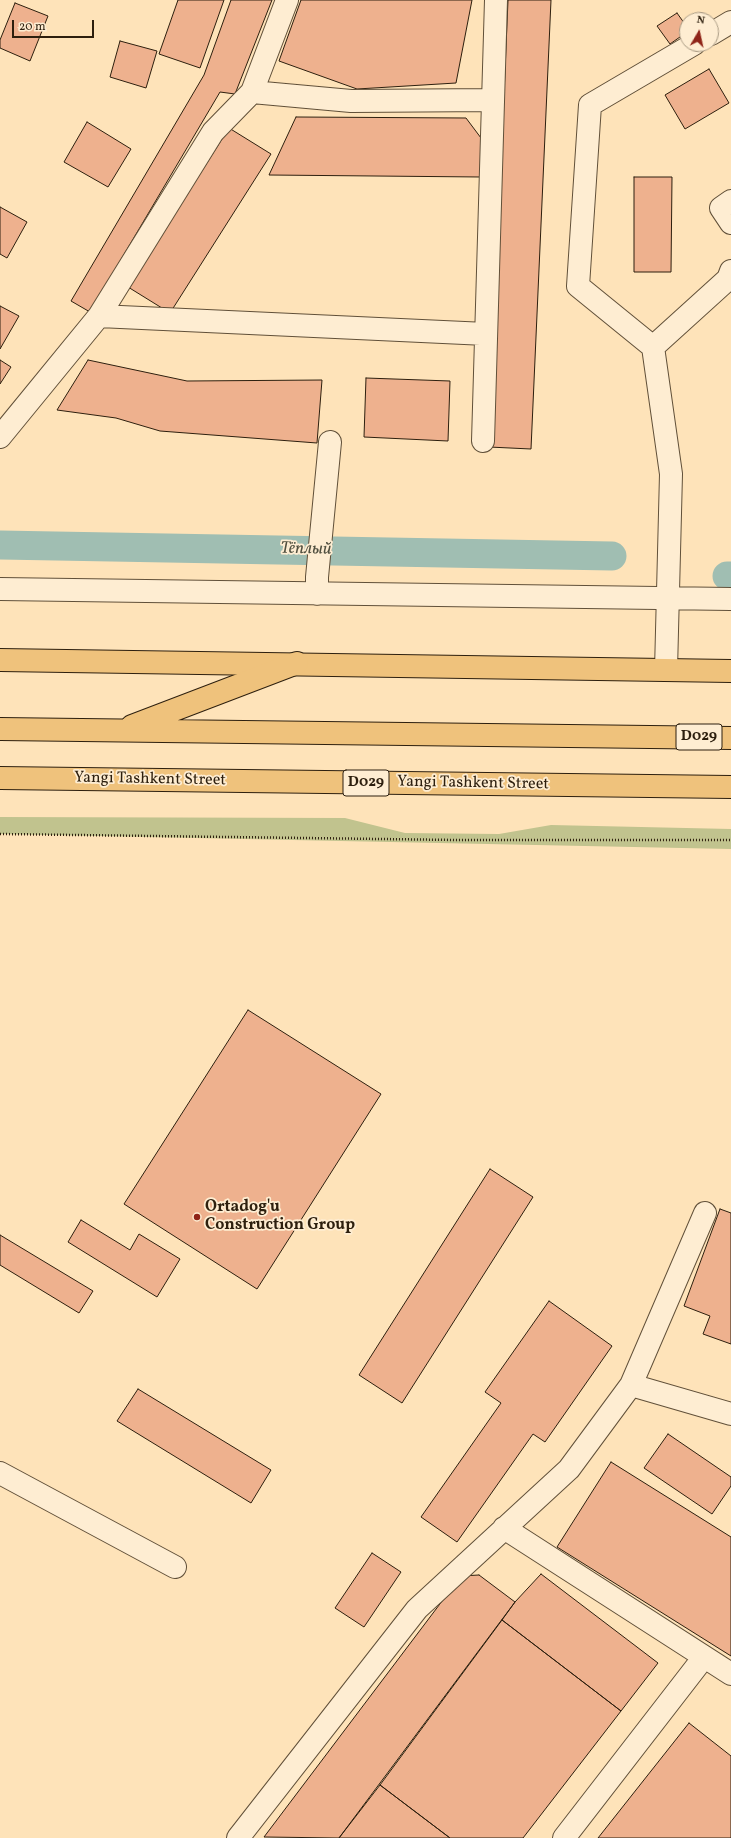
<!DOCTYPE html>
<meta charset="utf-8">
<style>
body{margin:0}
#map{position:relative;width:731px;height:1838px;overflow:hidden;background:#fee3b9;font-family:Vollkorn,serif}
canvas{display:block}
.north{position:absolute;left:679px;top:12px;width:40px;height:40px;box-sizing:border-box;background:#feedd2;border:1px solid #aa9b84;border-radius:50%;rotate:9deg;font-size:11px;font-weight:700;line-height:16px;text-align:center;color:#2d1f0e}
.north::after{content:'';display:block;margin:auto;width:14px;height:18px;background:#8f2418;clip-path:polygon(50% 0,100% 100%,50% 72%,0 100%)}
.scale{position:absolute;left:12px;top:20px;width:82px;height:18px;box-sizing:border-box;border:2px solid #2d1f0e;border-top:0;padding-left:5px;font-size:12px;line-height:14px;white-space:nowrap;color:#2d1f0e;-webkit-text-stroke:3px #feedd2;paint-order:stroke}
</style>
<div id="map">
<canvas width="731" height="1838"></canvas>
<div class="north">N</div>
<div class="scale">20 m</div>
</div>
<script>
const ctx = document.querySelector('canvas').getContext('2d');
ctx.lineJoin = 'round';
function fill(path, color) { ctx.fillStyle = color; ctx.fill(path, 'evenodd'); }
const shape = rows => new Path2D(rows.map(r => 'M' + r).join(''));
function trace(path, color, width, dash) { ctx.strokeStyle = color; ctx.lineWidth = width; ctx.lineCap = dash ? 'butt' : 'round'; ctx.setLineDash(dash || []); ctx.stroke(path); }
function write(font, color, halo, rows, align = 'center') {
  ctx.font = font + ' Vollkorn,serif'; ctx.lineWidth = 3.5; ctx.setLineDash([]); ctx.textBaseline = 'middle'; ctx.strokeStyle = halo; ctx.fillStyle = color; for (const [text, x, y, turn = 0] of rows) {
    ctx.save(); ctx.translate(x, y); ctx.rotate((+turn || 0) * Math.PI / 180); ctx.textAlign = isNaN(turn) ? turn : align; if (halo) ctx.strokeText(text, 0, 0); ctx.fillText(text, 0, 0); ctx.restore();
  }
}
const green = shape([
 [0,817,345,818,405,833,499,834,551,825,731,829,731,849,0,834]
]);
const canal = shape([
 [0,545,612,556],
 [727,576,731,576]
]);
const building = shape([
 [178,0,224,0,200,68,159,54,178,0],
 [231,0,272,0,235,94,220,92,90,312,71,301,204,75,231,0],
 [301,0,472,0,456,83,357,89,279,61,301,0],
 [508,0,551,0,531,449,489,447,508,0],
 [15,3,48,16,30,61,0,48,0,40,15,3],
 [677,13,687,27,687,32,670,44,657,26,677,13],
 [120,41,157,51,146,88,110,77,120,41],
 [709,69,729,103,685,129,665,95,709,69],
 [296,117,466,118,481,138,481,177,269,175,296,117],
 [87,122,131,149,108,187,64,162,87,122],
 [229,128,271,154,170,313,128,287,229,128],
 [634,177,672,177,671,272,634,272,634,177],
 [0,207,27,222,7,258,0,254,0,207],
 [0,306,19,316,0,349,0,306],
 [0,360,11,367,0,384,0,360],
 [88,360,187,381,322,380,317,443,160,431,116,418,57,410,88,360],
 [366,378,450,381,448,441,364,437,366,378],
 [248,1010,381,1094,257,1289,124,1204,248,1010],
 [490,1169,533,1197,402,1403,359,1375,490,1169],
 [720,1209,731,1213,731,1344,703,1334,710,1316,684,1306,720,1209],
 [81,1220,130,1250,139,1234,180,1259,157,1297,68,1242,81,1220],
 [0,1235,93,1291,79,1313,0,1265,0,1235],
 [549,1301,612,1346,545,1442,533,1434,457,1542,421,1517,501,1403,485,1392,549,1301],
 [138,1389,271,1470,251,1503,117,1421,138,1389],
 [668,1434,731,1477,731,1486,712,1514,644,1468,668,1434],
 [611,1462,731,1537,731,1656,557,1547,611,1462],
 [372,1553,401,1572,364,1627,335,1608,372,1553],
 [541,1574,658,1663,621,1711,502,1620,515,1602,541,1574],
 [479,1575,515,1602,339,1838,264,1837,461,1576,479,1575],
 [502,1620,621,1711,523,1838,450,1838,380,1785,502,1620],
 [689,1723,731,1756,731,1838,598,1838,689,1723],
 [380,1785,450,1838,339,1838,380,1785]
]);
const path = shape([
 [0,834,457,840,731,840]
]);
const minor = shape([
 [711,34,731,22],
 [252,92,351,101,492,100],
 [731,201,721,208,731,223],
 [99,316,486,334],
 [653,347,728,279,731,271],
 [0,437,99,316,213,132,252,92,287,0],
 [483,441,496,0],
 [0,589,731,599],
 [317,594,317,577,330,442],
 [666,670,671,474,653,347,578,286,590,105,694,44],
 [631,1385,731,1414],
 [0,1473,175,1567],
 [504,1528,731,1674],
 [238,1838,417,1609,569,1469,631,1385,705,1213],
 [564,1838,704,1657]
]);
const major = shape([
 [0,660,731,671]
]);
const highway = shape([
 [132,726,297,663],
 [0,729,731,738],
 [0,778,731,787]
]);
const markers = [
 [197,1217,4,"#8f2418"]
];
const shields = [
 [699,737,46],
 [366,783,46]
];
const shieldNames = [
 ["D029",699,737],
 ["D029",366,783]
];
const streetNames = [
 ["Yangi Tashkent Street",150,780,1],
 ["Yangi Tashkent Street",473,784,1]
];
const poiNames = [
 ["Ortadog'u",205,1208],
 ["Construction Group",205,1226]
];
const waterNames = [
 ["Тёплый",306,550,1]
];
fill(green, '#c1c38e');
trace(canal, '#a0beb2', 29);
fill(building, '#eeb18e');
trace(building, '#2d1f0e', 1);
trace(minor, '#615039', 24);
trace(major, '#2d1f0e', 24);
trace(highway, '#2d1f0e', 24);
trace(path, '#2d1f0e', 2.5, [1, 2]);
trace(minor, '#feedd2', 22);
trace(major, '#efc27c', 22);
trace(highway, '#efc27c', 22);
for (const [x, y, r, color] of markers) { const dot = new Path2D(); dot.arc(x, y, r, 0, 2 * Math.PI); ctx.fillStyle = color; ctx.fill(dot); trace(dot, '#feedd2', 1.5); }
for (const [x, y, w] of shields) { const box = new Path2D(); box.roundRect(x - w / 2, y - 13, w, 26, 3); ctx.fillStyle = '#feedd2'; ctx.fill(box); trace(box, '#2d1f0e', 1); }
write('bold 15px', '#2d1f0e', null, shieldNames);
write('16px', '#2d1f0e', '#feedd2', streetNames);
write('bold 16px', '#2d1f0e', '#feedd2', poiNames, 'left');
write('italic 17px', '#504f3f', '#feedd2', waterNames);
</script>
